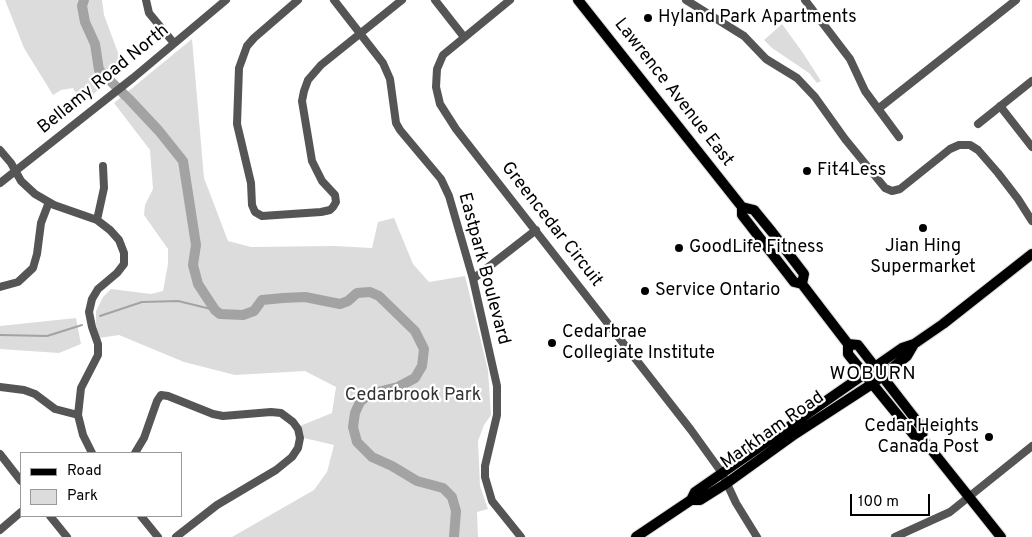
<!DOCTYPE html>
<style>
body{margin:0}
#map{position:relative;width:1032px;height:537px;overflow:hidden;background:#fff;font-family:Overpass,sans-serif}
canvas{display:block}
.legend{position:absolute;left:20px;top:452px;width:162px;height:65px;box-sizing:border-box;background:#fff;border:1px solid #999;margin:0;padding:6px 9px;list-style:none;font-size:15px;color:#000}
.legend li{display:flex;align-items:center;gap:10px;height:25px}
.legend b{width:25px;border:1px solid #999}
.scale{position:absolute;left:850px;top:494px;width:80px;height:22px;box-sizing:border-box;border:2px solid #000;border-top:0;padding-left:6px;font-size:15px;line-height:18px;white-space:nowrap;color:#000;-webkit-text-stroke:4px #fff;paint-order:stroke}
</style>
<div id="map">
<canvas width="1032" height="537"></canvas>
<ul class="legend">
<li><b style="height:6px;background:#000"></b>Road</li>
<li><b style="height:14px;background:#dcdcdc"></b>Park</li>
</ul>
<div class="scale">100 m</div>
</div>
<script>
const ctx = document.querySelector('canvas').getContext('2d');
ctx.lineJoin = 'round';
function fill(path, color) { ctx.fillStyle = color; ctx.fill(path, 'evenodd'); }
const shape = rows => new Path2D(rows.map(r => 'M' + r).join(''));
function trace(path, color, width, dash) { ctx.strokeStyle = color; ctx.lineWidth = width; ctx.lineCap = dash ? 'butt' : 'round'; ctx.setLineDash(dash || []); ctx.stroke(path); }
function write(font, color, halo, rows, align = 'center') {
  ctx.font = font + ' Overpass,sans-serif'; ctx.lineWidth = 4.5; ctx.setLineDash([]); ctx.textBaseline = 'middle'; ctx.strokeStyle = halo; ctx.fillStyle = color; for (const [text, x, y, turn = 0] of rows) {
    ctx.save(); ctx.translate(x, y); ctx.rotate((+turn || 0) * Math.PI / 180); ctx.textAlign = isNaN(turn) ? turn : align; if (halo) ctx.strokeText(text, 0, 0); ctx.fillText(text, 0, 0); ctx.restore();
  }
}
const green = shape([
 [5,0,102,0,104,15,124,69,82,103,73,88,61,90,53,95,24,48],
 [782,24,803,53,821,81,817,83,809,73,772,48,764,40],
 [192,39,204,178,228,241,251,247,334,246,372,248,378,222,394,218,413,264,429,282,465,276,488,370,491,415,484,425,478,441,480,486,488,509,477,512,478,537,232,537,314,490,327,472,334,445,304,438,300,426,332,413,336,387,305,371,235,375,184,362,119,335,99,338,96,325,96,311,103,297,111,289,151,294,163,291,168,264,168,249,144,215,145,205,153,189,150,150,114,103],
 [76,318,81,344,59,353,0,349,0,326]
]);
const stream = shape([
 [100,316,142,302,178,301,215,310],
 [0,335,47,336,82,325]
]);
const river = shape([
 [84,0,82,6,85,22,95,44,99,70,129,99,159,131,183,161,196,245,193,265,198,284,215,310,220,314,243,315,254,311,262,300,283,298,305,297,340,304,348,301,357,293,370,292,379,296,415,331,424,349,422,366,415,378,398,387,369,394,360,402,355,413,353,427,357,442,372,457,392,466,417,481,443,488,452,497,456,511,454,537]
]);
const minor = shape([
 [146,0,149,13,173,42],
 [298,0,254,38,247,46,239,68,237,124,251,183,252,205,255,212,262,216,321,212,330,210,333,207,336,202,335,195,322,181,312,161,302,101,304,91,308,80,321,65,402,0],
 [334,0,383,63,390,79,396,123,400,130,441,179,449,196,473,279,497,386,497,415,485,466,485,477,492,501,521,537],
 [435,0,464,37],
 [510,0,443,55,437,69,436,87,440,104,456,129,691,430,722,473,736,503,757,537],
 [686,0,744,36,766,59,797,78,815,97,845,139,885,188,892,191,900,189,950,149,959,145,970,145,978,150,998,173,1018,199,1032,221],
 [805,0,850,59,865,91,899,137],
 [1000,106,1032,147],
 [878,109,1016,0],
 [978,124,1032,81],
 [0,150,11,163,21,181,35,194,54,205,97,220,110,230,119,240,124,253,124,264,117,273,98,289,92,299,89,312,92,327,98,344,98,355,81,388,78,415,83,435,92,453],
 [0,183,133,78,226,0],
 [97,220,104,188,103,166],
 [473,279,536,230],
 [0,287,18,282,33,268,37,254,41,223,49,202],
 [0,387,24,390,35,394,55,409,78,415],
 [135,453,144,438,157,401,161,395,168,396,213,414,223,416,271,412,281,413,293,422,298,429,300,438,298,448,292,457,276,470,217,505,176,537],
 [0,454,21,481],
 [50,516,67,537],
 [141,516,158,537],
 [0,530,21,512],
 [895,537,950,512,1032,446]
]);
const major = shape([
 [578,0,742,207,754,210,772,232,804,274,802,284],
 [742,207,742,215,794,282,802,284,848,344,848,354,914,435,922,438,1001,537],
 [848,344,858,345,923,429,922,438],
 [691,500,700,500,727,483,795,434,872,384,907,356,914,344],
 [636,537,691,500,695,492,902,348,914,344,943,324,1032,254]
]);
const markers = [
 [648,18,5,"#000"],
 [807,171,5,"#000"],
 [923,228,5,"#000"],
 [679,248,5,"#000"],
 [645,291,5,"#000"],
 [552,343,5,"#000"],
 [989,437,5,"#000"]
];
const poiNames = [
 ["Hyland Park Apartments",658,18],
 ["Fit4Less",817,171],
 ["Jian Hing",923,247,"center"],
 ["Supermarket",923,268,"center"],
 ["GoodLife Fitness",689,248],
 ["Service Ontario",655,291],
 ["Cedarbrae",562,333],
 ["Collegiate Institute",562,354],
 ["Cedar Heights",979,427,"right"],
 ["Canada Post",979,448,"right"]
];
const streetNames = [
 ["Bellamy Road North",104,80,-39],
 ["Lawrence Avenue East",673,93,52],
 ["Greencedar Circuit",551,225,52],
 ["Eastpark Boulevard",483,269,75],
 ["Markham Road",773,431,-35]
];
const parkNames = [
 ["Cedarbrook Park",413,396]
];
const neighbourhoodNames = [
 ["WOBURN",873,375]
];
fill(green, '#dcdcdc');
trace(stream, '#a3a3a3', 2);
trace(river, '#a3a3a3', 10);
trace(major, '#dbdbdb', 12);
trace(minor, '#555', 8);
trace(major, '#000', 10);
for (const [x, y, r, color] of markers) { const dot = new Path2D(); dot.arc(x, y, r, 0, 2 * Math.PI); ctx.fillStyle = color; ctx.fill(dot); trace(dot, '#fff', 2); }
write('18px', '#000', '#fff', poiNames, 'left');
write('18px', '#000', '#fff', streetNames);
write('18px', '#333', '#fff', parkNames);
ctx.letterSpacing = '1px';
write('19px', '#000', '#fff', neighbourhoodNames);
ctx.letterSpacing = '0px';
</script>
